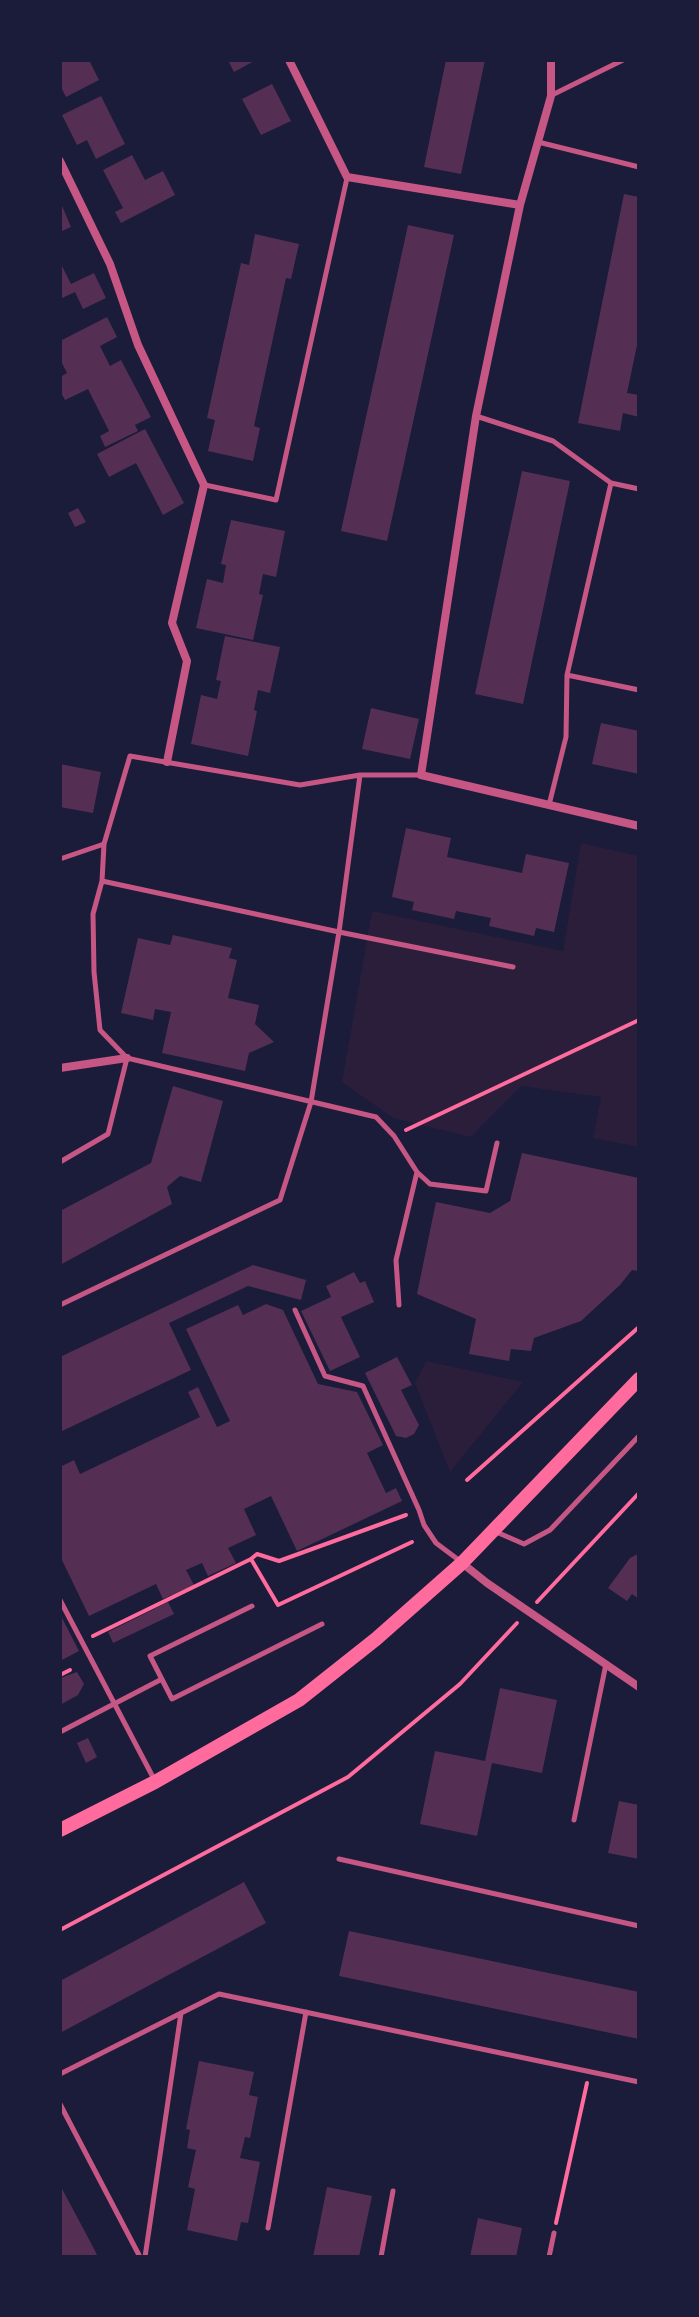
<!DOCTYPE html>
<style>
body{margin:0}
#map{position:relative;width:699px;height:2317px;overflow:hidden;background:#1b1b3a;font-family:"Nunito Sans",sans-serif}
canvas{display:block}
.frame{position:absolute;inset:0;border:62px solid #1b1b3a;pointer-events:none}
</style>
<div id="map">
<canvas width="699" height="2317"></canvas>
<div class="frame"></div>
</div>
<script>
const ctx = document.querySelector('canvas').getContext('2d');
ctx.lineJoin = 'round';
function fill(path, color) { ctx.fillStyle = color; ctx.fill(path, 'evenodd'); }
const shape = rows => new Path2D(rows.map(r => 'M' + r).join(''));
function trace(path, color, width, dash) { ctx.strokeStyle = color; ctx.lineWidth = width; ctx.lineCap = dash ? 'butt' : 'round'; ctx.setLineDash(dash || []); ctx.stroke(path); }
const green = shape([
 [581,843,639,856,639,1147,593,1138,601,1097,521,1086,471,1137,393,1118,342,1082,372,911,563,951],
 [426,1361,523,1382,450,1472,415,1383]
]);
const building = shape([
 [60,60,89,60,99,80,66,97,60,85],
 [228,60,256,60,234,72],
 [446,60,485,60,461,174,424,167],
 [272,84,291,121,261,135,242,99],
 [101,96,125,144,96,159,87,140,77,145,62,115],
 [132,155,145,180,163,171,175,195,121,223,115,212,123,208,103,170],
 [624,194,639,197,639,336,627,393,639,395,639,417,623,413,620,431,578,423],
 [60,201,71,227,60,232],
 [408,225,454,235,387,541,341,531],
 [255,234,299,244,291,279,286,278,254,426,260,428,253,461,208,451,215,420,207,418,241,263,249,265],
 [60,262,71,284,94,273,106,298,83,309,75,292,60,299],
 [107,317,117,337,100,346,110,366,121,360,151,417,135,425,138,431,105,447,100,436,109,431,88,389,65,400,60,391,60,377,67,373,60,359,60,341],
 [145,429,184,503,163,515,136,463,109,477,97,454],
 [522,471,570,481,523,704,475,694],
 [78,508,86,522,75,527,68,513],
 [231,520,285,531,276,577,263,574,259,594,263,595,253,640,196,628,207,579,223,583,226,565,221,564],
 [225,636,280,647,270,693,258,690,254,710,257,711,248,756,191,744,201,695,217,699,221,681,216,680],
 [371,708,419,719,410,759,362,749],
 [601,723,639,731,639,774,592,764],
 [60,764,101,772,93,813,60,807],
 [406,828,451,838,447,857,522,873,526,854,569,863,554,932,536,928,534,936,489,926,491,918,456,911,454,919,412,910,414,902,392,897],
 [173,935,232,948,229,958,237,960,228,998,259,1005,255,1024,274,1042,249,1053,245,1071,162,1053,171,1012,155,1009,153,1020,121,1013,138,938,170,945],
 [173,1086,223,1101,201,1182,180,1176,167,1187,172,1204,60,1265,60,1211,151,1163],
 [522,1153,639,1178,639,1271,632,1270,620,1285,581,1321,534,1338,531,1351,511,1349,509,1361,469,1354,476,1319,417,1294,436,1202,490,1213,510,1201],
 [253,1265,306,1280,301,1300,248,1286,169,1323,191,1370,60,1432,60,1357],
 [354,1272,360,1283,365,1281,374,1302,341,1317,360,1357,330,1371,301,1311,331,1297,326,1286],
 [266,1304,283,1310,318,1384,357,1392,383,1445,367,1453,386,1493,396,1488,402,1501,297,1551,271,1496,244,1509,256,1535,228,1548,236,1563,208,1576,202,1563,186,1570,194,1585,163,1599,156,1584,89,1616,60,1556,60,1467,74,1460,80,1474,200,1417,188,1392,198,1387,217,1427,230,1421,186,1329,238,1305,243,1315],
 [397,1357,412,1385,401,1390,419,1425,414,1434,406,1438,396,1436,365,1373],
 [636,1555,639,1555,639,1599,632,1594,627,1601,608,1588,630,1558],
 [168,1602,174,1614,113,1643,108,1632],
 [60,1614,79,1651,60,1661],
 [77,1672,84,1684,78,1695,60,1705,60,1678],
 [500,1688,557,1700,542,1773,492,1763,477,1836,420,1824,435,1751,485,1761],
 [88,1738,97,1757,86,1763,77,1743],
 [619,1801,639,1805,639,1859,608,1853],
 [244,1882,266,1923,60,2033,60,1981],
 [349,1931,639,1992,639,2039,339,1976],
 [199,2061,254,2072,249,2095,258,2097,250,2138,245,2137,240,2158,260,2162,248,2223,241,2222,237,2241,187,2230,195,2189,188,2187,196,2150,187,2148,190,2130,186,2129],
 [60,2185,92,2245,98,2257,60,2257],
 [327,2187,372,2196,359,2257,313,2257],
 [478,2218,522,2228,516,2257,470,2257]
]);
const path = shape([
 [406,1130,639,1020],
 [467,1480,639,1327],
 [251,1559,257,1554,279,1561,406,1515],
 [537,1602,639,1493],
 [93,1636,251,1559,278,1605,412,1542],
 [60,1675,70,1670],
 [60,1930,348,1777,460,1684,517,1623],
 [556,2223,587,2083]
]);
const service = shape([
 [552,95,623,60],
 [538,142,639,167],
 [476,416,553,441,611,483,567,675,566,737,549,805],
 [611,483,639,489],
 [205,485,276,500,347,178],
 [567,675,639,690],
 [104,844,102,881,93,914,94,972,100,1030,126,1057],
 [60,859,104,844,130,756,300,785,360,775,421,775],
 [102,881,339,932,513,967],
 [60,1162,108,1134,127,1058,376,1117,394,1136,417,1172,396,1260,399,1305],
 [418,1173,430,1184,486,1191,497,1143],
 [60,1305,280,1200,311,1102,339,932,360,775],
 [295,1310,325,1376,363,1386,419,1510,424,1525,436,1543,460,1561],
 [494,1531,524,1544,550,1530,639,1436],
 [60,1600,155,1781],
 [252,1606,150,1656,172,1699,322,1624],
 [60,1732,162,1679],
 [574,1820,606,1664],
 [339,1859,639,1926],
 [60,2074,219,1994,639,2082],
 [60,2104,140,2257],
 [268,2228,306,2012],
 [145,2257,181,2013],
 [381,2257,393,2191],
 [549,2257,554,2233]
]);
const minor = shape([
 [289,60,347,177,520,205],
 [551,60,551,96,520,205,476,416,421,775,639,826],
 [60,161,110,264,138,345,204,485,172,623,187,661,167,762],
 [60,1068,127,1058],
 [462,1563,487,1583,639,1687]
]);
const secondary = shape([
 [60,1830,155,1782,299,1700,376,1639,462,1563,639,1379]
]);
fill(green, '#2a1e3b');
fill(building, '#542f53');
trace(path, '#ff6b9d', 4);
trace(service, '#c65784', 5);
trace(minor, '#c65784', 8);
trace(secondary, '#ff6b9d', 14);
</script>
